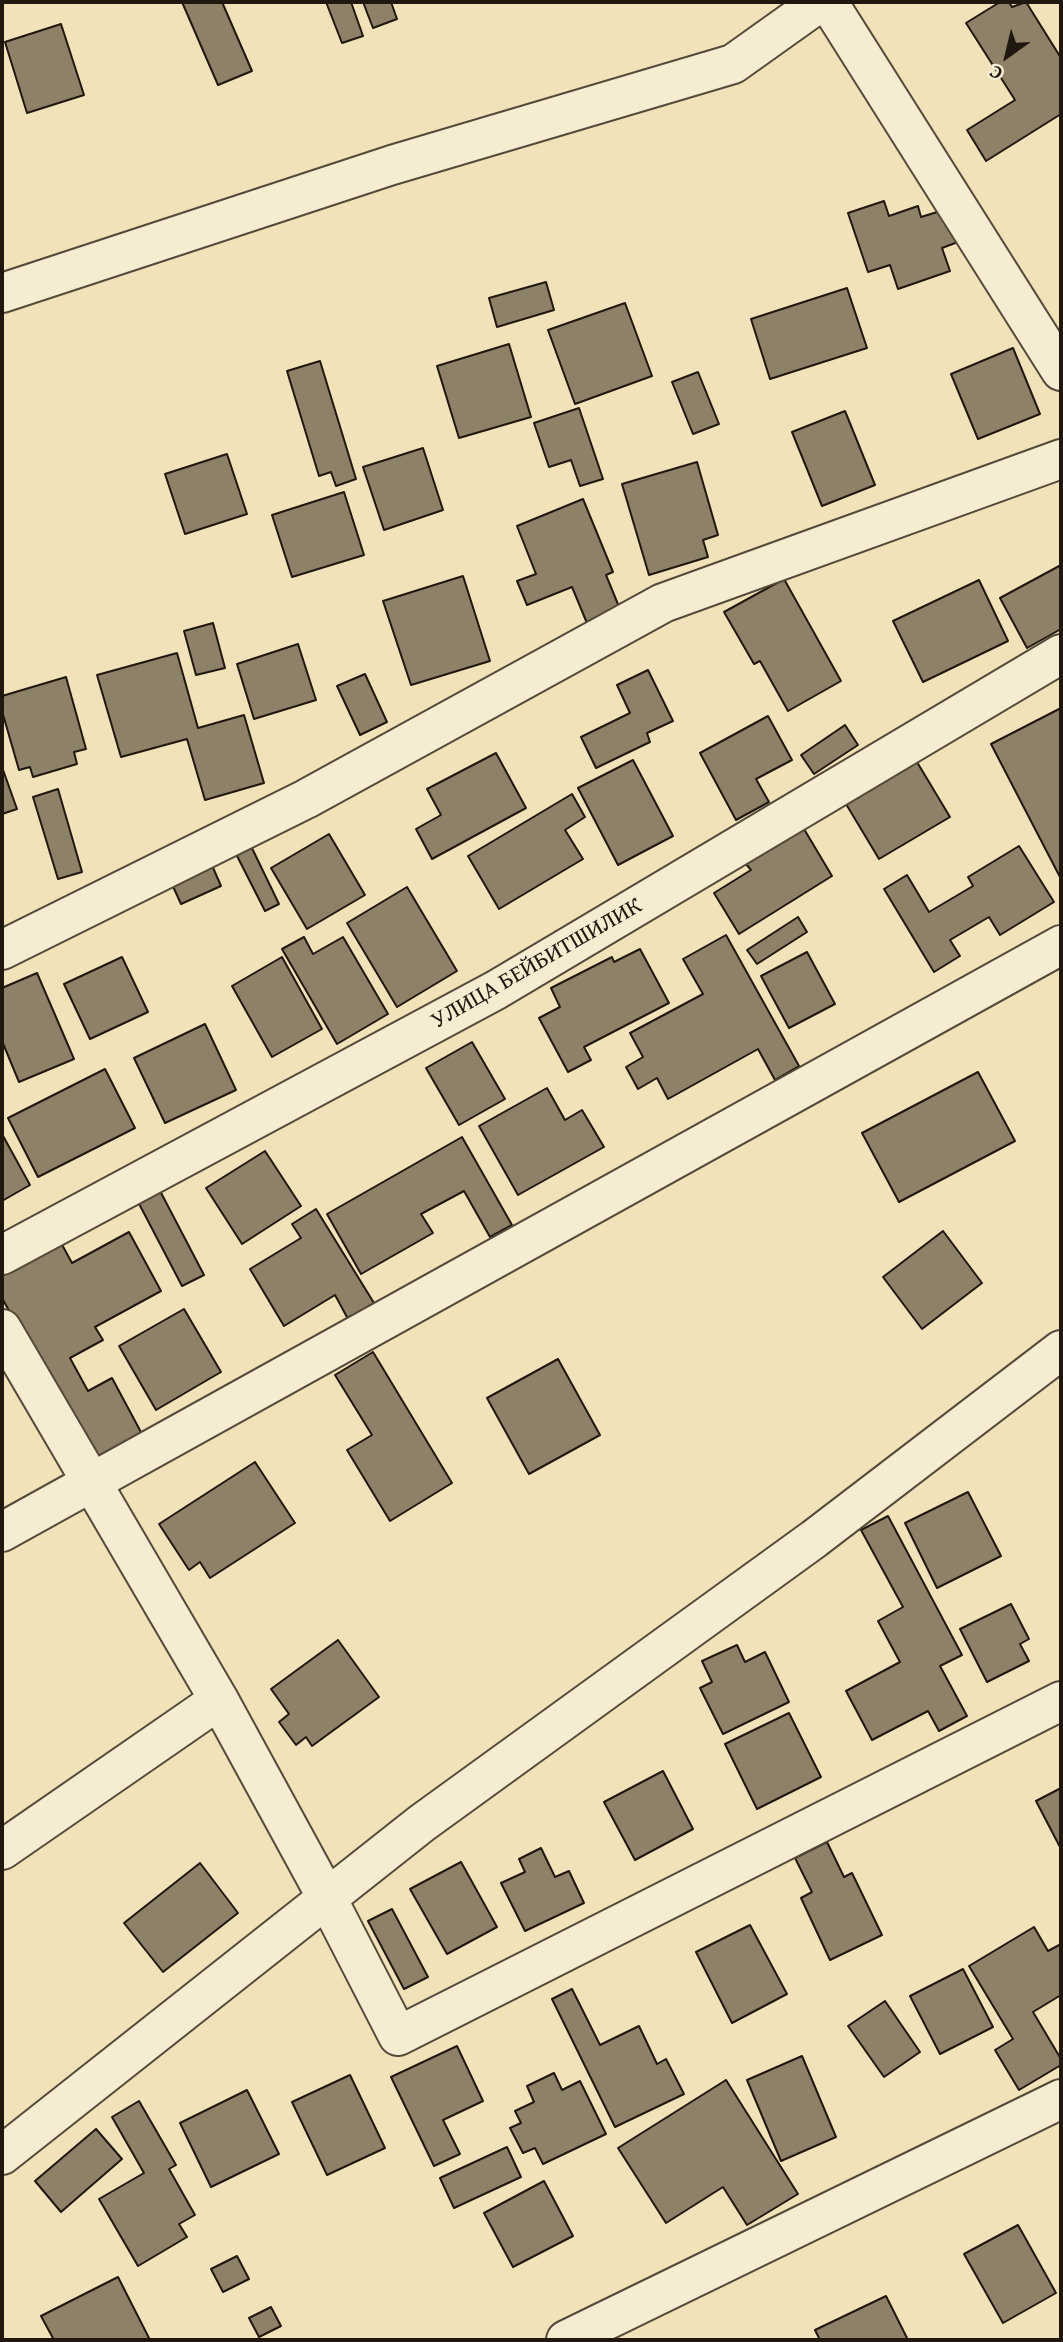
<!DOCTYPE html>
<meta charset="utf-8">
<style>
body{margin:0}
#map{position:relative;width:1063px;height:2342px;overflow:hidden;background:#f1e2ba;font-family:"Gentium Book Plus",serif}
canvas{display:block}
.frame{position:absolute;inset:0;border:4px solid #20170e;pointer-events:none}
.north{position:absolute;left:972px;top:21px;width:70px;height:70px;-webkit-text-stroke:5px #f6ecd2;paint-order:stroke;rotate:214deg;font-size:19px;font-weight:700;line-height:28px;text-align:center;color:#20170e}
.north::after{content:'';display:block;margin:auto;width:24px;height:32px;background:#20170e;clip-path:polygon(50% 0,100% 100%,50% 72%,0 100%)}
</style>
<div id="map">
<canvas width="1063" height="2342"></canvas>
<div class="frame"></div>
<div class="north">С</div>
</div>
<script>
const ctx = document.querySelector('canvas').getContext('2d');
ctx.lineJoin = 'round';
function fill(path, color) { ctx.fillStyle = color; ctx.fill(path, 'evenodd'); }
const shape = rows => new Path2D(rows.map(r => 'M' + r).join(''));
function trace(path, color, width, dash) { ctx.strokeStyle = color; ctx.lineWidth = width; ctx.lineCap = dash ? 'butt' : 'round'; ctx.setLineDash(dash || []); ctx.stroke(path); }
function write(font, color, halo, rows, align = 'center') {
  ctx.font = font + ' "Gentium Book Plus",serif'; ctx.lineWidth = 5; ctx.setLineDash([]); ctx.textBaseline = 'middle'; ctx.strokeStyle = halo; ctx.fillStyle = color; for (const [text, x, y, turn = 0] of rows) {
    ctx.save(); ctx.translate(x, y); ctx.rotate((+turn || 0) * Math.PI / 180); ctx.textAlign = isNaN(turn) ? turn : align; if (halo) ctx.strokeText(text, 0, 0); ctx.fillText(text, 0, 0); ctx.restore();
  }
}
const building = shape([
 [182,2,222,2,252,71,218,85,182,2],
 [326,2,351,2,363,36,342,43,326,2],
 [363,2,391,2,397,19,373,28,363,2],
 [1000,2,1009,2,1012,7,1026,2,1061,58,1061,114,986,161,967,130,1015,100,966,23,1000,2],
 [61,24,84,95,27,113,5,42,61,24],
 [884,201,889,216,918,206,921,217,947,209,958,242,942,248,950,271,898,289,890,265,868,272,848,213,884,201],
 [546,282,554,310,497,327,489,298,546,282],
 [847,288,867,348,770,379,751,319,847,288],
 [625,303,652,376,575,404,548,330,625,303],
 [509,344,531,417,459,438,437,366,509,344],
 [1013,348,1040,414,978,439,951,374,1013,348],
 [320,361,356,479,336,486,331,472,319,476,287,371,320,361],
 [698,372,719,424,693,434,672,382,698,372],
 [579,408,603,479,580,486,571,460,549,467,534,423,579,408],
 [845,411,875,485,822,506,792,432,845,411],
 [423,448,443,510,384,530,363,467,423,448],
 [227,454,247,514,185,534,165,474,227,454],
 [697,462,718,535,703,540,708,557,649,575,622,484,697,462],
 [344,492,364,555,292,577,272,515,344,492],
 [583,499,613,572,606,575,622,614,589,628,572,587,527,605,517,581,536,574,517,526,583,499],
 [1061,565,1061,629,1027,648,1000,598,1061,565],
 [463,576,490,661,411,685,383,601,463,576],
 [784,579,841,681,788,711,760,661,754,664,724,612,784,579],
 [979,580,1008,641,923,682,893,621,979,580],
 [213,623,225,668,196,675,184,631,213,623],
 [298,644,316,700,254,719,237,664,298,644],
 [177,653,198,728,244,715,264,783,205,800,187,739,121,757,97,675,177,653],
 [648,670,673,721,647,733,650,742,596,768,581,737,630,713,617,685,648,670],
 [365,674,387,722,360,735,337,686,365,674],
 [66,677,86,749,74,752,77,764,33,777,30,767,19,770,2,711,2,696,66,677],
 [1061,708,1061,879,991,744,1061,708],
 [768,716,792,760,756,779,769,802,736,820,700,753,768,716],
 [845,725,858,745,814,774,801,755,845,725],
 [496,753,526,808,432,859,416,829,441,815,427,789,496,753],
 [914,757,950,817,879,859,843,799,914,757],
 [633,760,673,836,618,865,578,788,633,760],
 [2,767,17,809,2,814,2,767],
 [58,789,82,872,58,879,33,797,58,789],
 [572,794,585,817,565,830,583,859,499,909,468,856,572,794],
 [804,829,832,876,739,934,714,893,751,870,746,864,804,829],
 [329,834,365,895,307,929,271,868,329,834],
 [250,844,279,904,265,911,235,852,250,844],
 [1019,846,1054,902,1000,935,989,917,950,940,960,956,934,972,884,889,907,875,929,912,973,886,968,877,1019,846],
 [211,863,221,886,181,904,171,882,211,863],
 [407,887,457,971,397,1007,347,923,407,887],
 [798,917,807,932,757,964,747,950,798,917],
 [726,935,799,1066,775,1080,758,1049,668,1099,657,1078,638,1089,626,1067,643,1057,630,1033,703,994,683,959,726,935],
 [304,937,313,954,343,937,388,1014,337,1044,282,949,304,937],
 [640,949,669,1003,584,1047,591,1060,568,1072,539,1018,560,1007,551,988,612,957,614,962,640,949],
 [807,952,835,1004,789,1028,761,976,807,952],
 [122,957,148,1012,90,1039,64,984,122,957],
 [282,957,322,1029,272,1057,232,986,282,957],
 [37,973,74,1059,19,1082,2,1041,2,988,37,973],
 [205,1024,236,1090,165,1123,134,1058,205,1024],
 [472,1042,505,1099,459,1125,426,1068,472,1042],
 [105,1069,135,1128,38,1177,8,1118,105,1069],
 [978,1072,1015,1141,899,1202,862,1133,978,1072],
 [547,1088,565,1120,582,1110,604,1147,518,1195,479,1126,547,1088],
 [2,1134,30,1185,2,1201,2,1134],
 [462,1137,512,1225,490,1237,464,1191,421,1214,433,1233,361,1274,327,1214,462,1137],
 [265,1151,301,1206,242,1244,206,1188,265,1151],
 [158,1187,204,1275,182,1286,136,1198,158,1187],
 [316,1209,374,1303,348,1319,335,1295,284,1326,250,1269,301,1238,292,1224,316,1209],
 [943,1231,982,1283,922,1329,883,1277,943,1231],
 [129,1232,161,1291,95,1327,103,1340,70,1358,88,1391,112,1378,142,1434,92,1461,2,1298,2,1273,60,1241,72,1263,129,1232],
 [184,1309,221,1372,156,1410,119,1346,184,1309],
 [373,1352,452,1483,390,1521,347,1450,372,1435,335,1375,373,1352],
 [558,1359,600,1435,529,1474,487,1398,558,1359],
 [255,1462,295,1523,210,1578,200,1562,189,1570,159,1524,255,1462],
 [968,1492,1001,1556,937,1588,905,1523,968,1492],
 [888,1516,962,1655,940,1666,967,1716,939,1731,928,1711,872,1740,846,1691,900,1662,878,1621,903,1607,861,1530,888,1516],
 [1011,1604,1029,1639,1020,1644,1029,1661,987,1682,960,1629,1011,1604],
 [338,1640,379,1697,312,1746,306,1737,296,1745,279,1722,289,1714,271,1689,338,1640],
 [737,1645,745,1662,765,1652,789,1702,723,1734,700,1688,712,1682,702,1661,737,1645],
 [789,1713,821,1777,757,1809,725,1744,789,1713],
 [663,1771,693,1829,635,1860,604,1802,663,1771],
 [1061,1788,1061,1849,1036,1801,1061,1788],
 [827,1842,844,1877,852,1873,882,1935,830,1960,801,1898,812,1892,795,1858,827,1842],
 [541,1848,555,1877,569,1871,584,1903,525,1931,501,1883,525,1872,519,1859,541,1848],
 [461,1862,497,1927,447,1954,410,1889,461,1862],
 [200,1863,238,1913,163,1972,124,1923,200,1863],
 [392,1909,428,1977,404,1989,368,1921,392,1909],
 [750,1925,787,1994,732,2023,696,1952,750,1925],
 [1034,1927,1048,1951,1061,1944,1061,1995,1033,2012,1061,2059,1061,2065,1019,2090,995,2050,1013,2039,969,1966,1034,1927],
 [963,1969,993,2027,940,2054,910,1996,963,1969],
 [572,1989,600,2045,639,2026,657,2064,666,2059,684,2094,615,2127,552,1999,572,1989],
 [885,2001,920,2052,884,2077,848,2026,885,2001],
 [457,2046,483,2101,443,2120,460,2154,434,2166,391,2077,457,2046],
 [802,2056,836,2137,781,2161,747,2080,802,2056],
 [554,2073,562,2090,580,2081,606,2134,543,2164,535,2148,523,2153,510,2128,521,2123,515,2111,534,2102,527,2086,554,2073],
 [350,2075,385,2148,327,2175,292,2102,350,2075],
 [726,2080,798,2194,747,2225,723,2187,666,2223,618,2148,726,2080],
 [247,2090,279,2154,211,2187,180,2123,247,2090],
 [139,2101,176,2165,169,2169,195,2215,179,2224,187,2237,138,2266,99,2199,144,2173,112,2117,139,2101],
 [96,2129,122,2159,61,2212,35,2181,96,2129],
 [507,2147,521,2177,454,2208,440,2178,507,2147],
 [544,2181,573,2236,513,2267,484,2213,544,2181],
 [1018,2225,1056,2293,1003,2323,964,2254,1018,2225],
 [237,2256,249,2279,223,2292,211,2269,237,2256],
 [118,2277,150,2340,54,2340,41,2316,118,2277],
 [886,2296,908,2340,820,2340,815,2330,886,2296],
 [271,2307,281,2326,259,2337,249,2318,271,2307]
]);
const minor = shape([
 [828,2,1061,371],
 [2,293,392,165,733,64,820,2],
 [2,950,306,799,663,603,1061,459],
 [2,1255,496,990,1061,654],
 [2,1329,219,1700,327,1898,398,2036,1061,1701],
 [2,1532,1061,945],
 [2,1850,219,1700],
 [2,2155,422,1823,814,1539,1061,1350],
 [566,2340,1061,2099]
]);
const streetNames = [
 ["УЛИЦА БЕЙБИТШИЛИК",537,964,-30]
];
fill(building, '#8d8167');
trace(building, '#20170e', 2);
trace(minor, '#544a39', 42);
trace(minor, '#f6ecd2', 38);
write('23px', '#20170e', '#f6ecd2', streetNames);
</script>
